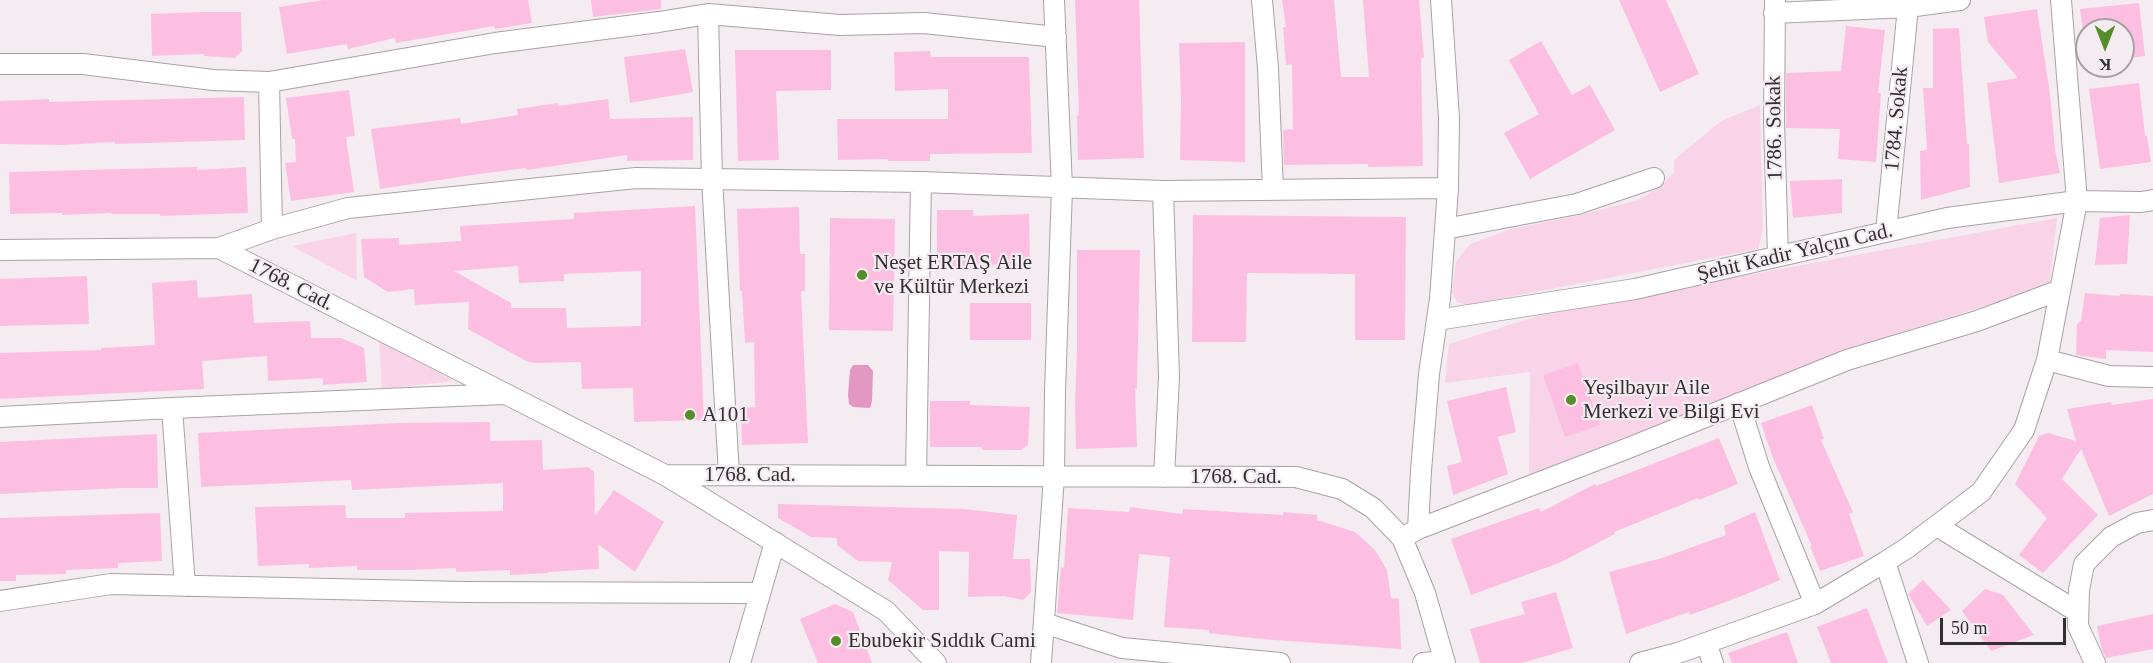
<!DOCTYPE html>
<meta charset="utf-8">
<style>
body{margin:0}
#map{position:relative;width:2153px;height:663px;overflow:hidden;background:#f4ecf0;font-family:Georgia,serif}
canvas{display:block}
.north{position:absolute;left:2075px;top:18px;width:60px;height:60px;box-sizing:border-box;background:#f4ecf0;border:2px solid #a6a0a4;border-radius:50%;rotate:180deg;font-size:16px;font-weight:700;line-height:24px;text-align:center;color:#322f31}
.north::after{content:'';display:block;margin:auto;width:21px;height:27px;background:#548d2a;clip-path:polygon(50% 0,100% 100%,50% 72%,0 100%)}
.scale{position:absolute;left:1940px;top:618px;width:126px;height:27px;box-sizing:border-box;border:3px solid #322f31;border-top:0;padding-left:8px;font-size:18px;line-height:21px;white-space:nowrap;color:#322f31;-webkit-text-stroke:4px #f4ecf0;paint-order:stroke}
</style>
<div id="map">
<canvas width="2153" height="663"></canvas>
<div class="north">K</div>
<div class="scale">50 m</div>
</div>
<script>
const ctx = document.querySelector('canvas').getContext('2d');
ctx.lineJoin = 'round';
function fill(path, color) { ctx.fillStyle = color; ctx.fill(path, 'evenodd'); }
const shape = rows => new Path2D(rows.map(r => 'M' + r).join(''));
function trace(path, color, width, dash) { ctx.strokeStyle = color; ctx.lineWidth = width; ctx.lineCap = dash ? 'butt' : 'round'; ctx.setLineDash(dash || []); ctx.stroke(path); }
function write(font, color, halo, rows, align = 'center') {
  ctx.font = font + ' Georgia,serif'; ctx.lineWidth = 4.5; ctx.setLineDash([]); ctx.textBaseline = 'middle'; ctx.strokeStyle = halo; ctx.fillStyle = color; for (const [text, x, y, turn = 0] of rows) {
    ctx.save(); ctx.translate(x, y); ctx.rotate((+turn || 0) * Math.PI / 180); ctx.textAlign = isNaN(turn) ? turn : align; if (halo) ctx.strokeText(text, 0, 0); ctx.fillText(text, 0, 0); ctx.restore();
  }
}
const green = shape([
 [1760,105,1763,229,1758,249,1467,305,1457,302,1452,292,1456,262,1470,244,1511,229,1581,215,1638,200,1662,186,1674,172,1674,160,1721,121],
 [2057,218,2049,286,1869,342,1529,475,1530,372,1445,383,1449,344,1554,311],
 [356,233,357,281,292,246],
 [379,341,454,381,382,389]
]);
const water = shape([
 [853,365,868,365,873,371,872,401,870,408,853,407,849,404,848,395,850,370]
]);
const building = shape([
 [324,0,528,0,532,23,495,29,494,26,396,43,395,38,348,49,347,44,287,54,279,7],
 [591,0,661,0,661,9,593,17],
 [1075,0,1139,0,1144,158,1078,160,1077,116,1079,115],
 [1282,0,1334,0,1341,77,1369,77,1363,0,1419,0,1424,58,1421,58,1423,166,1368,167,1368,164,1284,165,1283,130,1293,129,1292,64,1286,65,1283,27,1286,27],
 [1619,0,1666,0,1699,74,1660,92],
 [2139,3,2145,56,2123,59,2123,30,2083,30,2080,9],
 [2037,9,2050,94,2055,150,2060,173,1999,183,1987,83,2018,78,1988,42,1984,17],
 [202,12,241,12,242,51,235,58,204,56,204,54,152,56,151,14],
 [1846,26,1885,30,1878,93,1881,93,1876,162,1838,159,1840,129,1786,128,1786,73,1841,71],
 [1959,28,1967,144,1969,144,1970,187,1921,200,1920,151,1927,150,1923,88,1933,88,1933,29],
 [1541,41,1572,95,1590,85,1615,130,1530,179,1504,133,1539,114,1509,60],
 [1245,42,1245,162,1180,160,1181,100,1179,43],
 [685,49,693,92,630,103,624,57],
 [735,50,831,50,831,90,776,91,779,160,738,161],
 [930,51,931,57,1029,57,1032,153,930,154,930,161,888,161,888,159,838,160,837,119,948,119,948,89,895,91,894,52],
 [2139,83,2145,136,2147,136,2151,162,2100,169,2089,89],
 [349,90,355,136,346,137,354,192,291,201,285,163,296,162,295,139,292,139,286,98],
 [244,97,245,140,115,144,115,142,61,145,0,144,0,101,49,99,49,102],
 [608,99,610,119,693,117,693,160,627,161,627,155,527,170,526,168,479,174,380,189,371,129,460,118,461,124,518,115,517,109,558,103,558,106],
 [197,167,197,170,246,167,248,213,160,216,160,214,111,214,111,213,62,215,62,213,10,214,9,172],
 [1842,179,1842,213,1793,218,1790,181],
 [695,206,704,420,634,422,633,388,582,389,581,362,536,363,526,361,468,329,469,302,415,305,414,289,388,292,364,277,361,239,399,238,399,245,461,241,460,226,574,219,574,213],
 [518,266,519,283,564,281,564,274,641,271,641,326,567,328,566,308,511,308,511,303,454,271],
 [799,207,800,254,805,254,805,291,801,291,808,443,742,445,741,408,755,407,754,342,745,343,742,291,740,291,737,209],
 [937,210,973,210,973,216,1029,214,1030,264,974,265,974,270,937,270],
 [1193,215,1406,217,1405,340,1355,340,1355,274,1247,273,1246,342,1192,342],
 [2130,215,2127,264,2095,265,2100,218],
 [830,218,895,219,893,331,829,330],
 [1077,250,1140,250,1137,389,1135,388,1137,447,1076,449,1075,405,1077,348],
 [87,276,89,324,0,326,0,279],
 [197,280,198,298,252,294,254,323,310,321,311,338,341,338,364,348,367,382,323,385,323,378,268,381,267,356,202,361,204,389,0,399,0,353,101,350,101,348,155,345,152,283],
 [2085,293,2120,296,2120,294,2153,296,2153,352,2106,350,2106,359,2076,355,2077,324,2081,321],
 [970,303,1031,303,1031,340,970,340],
 [1578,363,1600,425,1565,437,1543,375],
 [1506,387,1516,432,1498,437,1508,474,1453,495,1447,466,1462,462,1447,401],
 [2153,399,2153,494,2109,516,2081,449,2062,479,2098,515,2043,573,2019,555,2047,518,2015,484,2039,436,2048,433,2076,441,2067,409,2111,402,2112,405],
 [930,401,970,401,970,405,1030,407,1028,445,1021,450,982,450,982,447,930,447],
 [1812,405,1824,439,1821,440,1853,512,1849,514,1864,556,1820,571,1810,546,1812,546,1773,458,1761,423],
 [490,422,490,441,542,440,543,470,588,467,594,472,595,516,614,490,664,522,635,572,598,544,599,569,548,572,548,573,510,575,510,570,456,572,456,568,407,570,357,570,357,566,309,568,309,564,258,566,255,507,345,505,346,518,405,518,405,513,503,511,503,483,352,490,351,480,201,487,198,433,398,423],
 [157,434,158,488,121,488,0,494,0,442],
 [1719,438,1738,484,1699,500,1698,498,1614,532,1615,534,1559,563,1471,595,1451,539,1539,508,1541,512,1595,484,1596,486],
 [778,504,964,509,1017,515,1013,559,1030,559,1031,592,1023,600,1004,596,968,597,969,552,939,551,939,610,923,610,888,580,892,562,858,561,837,545,837,538,811,537,778,518],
 [1130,507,1182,514,1183,509,1283,515,1283,512,1317,515,1317,520,1355,532,1375,550,1387,570,1391,598,1399,599,1401,649,1261,639,1209,633,1209,630,1164,627,1170,557,1139,554,1133,620,1057,613,1061,567,1064,568,1068,508,1129,512],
 [1755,512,1780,580,1739,597,1690,615,1689,612,1626,634,1609,572,1662,558,1726,535,1724,526],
 [160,513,162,561,118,563,118,568,66,570,66,574,16,575,16,581,0,581,0,518],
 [1923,580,1951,610,1927,626,1908,594],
 [1985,589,2003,595,2034,635,1991,651,1962,611],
 [1556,592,1573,648,1522,663,1480,663,1470,629,1525,614,1521,602],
 [835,604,853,612,872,663,818,663,800,619],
 [1867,608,1888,663,1831,663,1817,627],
 [2153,614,2153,649,2106,658,2102,650,2097,626],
 [1787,632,1798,663,1732,663,1728,653]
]);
const street = shape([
 [1262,0,1268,68,1273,190],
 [1775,0,1774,121,1778,256],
 [1774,13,1908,7,1960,0],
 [708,14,712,179,729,475],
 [0,64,83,64,213,80,269,82,495,43,659,22,708,14,840,25,924,23,1056,37],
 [269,82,272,229],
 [1163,191,1169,377,1164,477],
 [1445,229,1577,204,1654,178],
 [1886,232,1908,7],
 [219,248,272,229,348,208,636,178,921,182,1163,191,1448,188],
 [0,250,219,248,665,475,1296,477,1342,489,1373,508,1402,538,1425,593,1445,663],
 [1437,320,1635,289,1947,218,2077,201,2141,202,2153,200],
 [2047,360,2109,376,2153,377],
 [1739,403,1759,467,1815,604],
 [172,408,185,586],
 [0,417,172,408,504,394],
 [665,475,886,611,936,663],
 [916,476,921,182],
 [1937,526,2078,612],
 [1418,529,1421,471,1429,374,1440,299,1448,188,1449,118,1441,0],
 [1402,538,1418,529,1631,447,1847,360,1977,321,2060,290],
 [1885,562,1918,663],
 [0,601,111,584,463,592,760,593],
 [1044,623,1122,648,1280,663],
 [1706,643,1713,663],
 [740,663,775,542],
 [1041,663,1054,476,1055,391,1062,188,1054,0],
 [1423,663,1444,661],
 [1640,663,1678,653,1815,604,1885,562,1907,548,1981,492,2024,430,2047,360,2077,201,2061,0],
 [2095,663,2078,626,2079,590,2084,564,2111,537,2137,523,2153,520]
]);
const markers = [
 [862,275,6,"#548d2a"],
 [1571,400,6,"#548d2a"],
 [690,415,6,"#548d2a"],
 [836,641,6,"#548d2a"]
];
const streetNames = [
 ["1784. Sokak",1897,119,-85],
 ["1786. Sokak",1775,128,-91],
 ["Şehit Kadir Yalçın Cad.",1795,253,-13],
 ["1768. Cad.",291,285,27],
 ["1768. Cad.",750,475],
 ["1768. Cad.",1236,477]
];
const poiNames = [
 ["Neşet ERTAŞ Aile",874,263],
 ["ve Kültür Merkezi",874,287],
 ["Yeşilbayır Aile",1583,388],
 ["Merkezi ve Bilgi Evi",1583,412],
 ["A101",702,415],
 ["Ebubekir Sıddık Cami",848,641]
];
fill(green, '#f9d3e7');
fill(water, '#e298c2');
fill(building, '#fdbfe1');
trace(street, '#a9a2a5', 22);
trace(street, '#fff', 20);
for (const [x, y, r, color] of markers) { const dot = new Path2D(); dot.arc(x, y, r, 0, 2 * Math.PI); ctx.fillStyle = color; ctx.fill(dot); trace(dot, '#f4ecf0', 2); }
write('21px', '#322f31', '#f4ecf0', streetNames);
write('21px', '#322f31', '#f4ecf0', poiNames, 'left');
</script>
